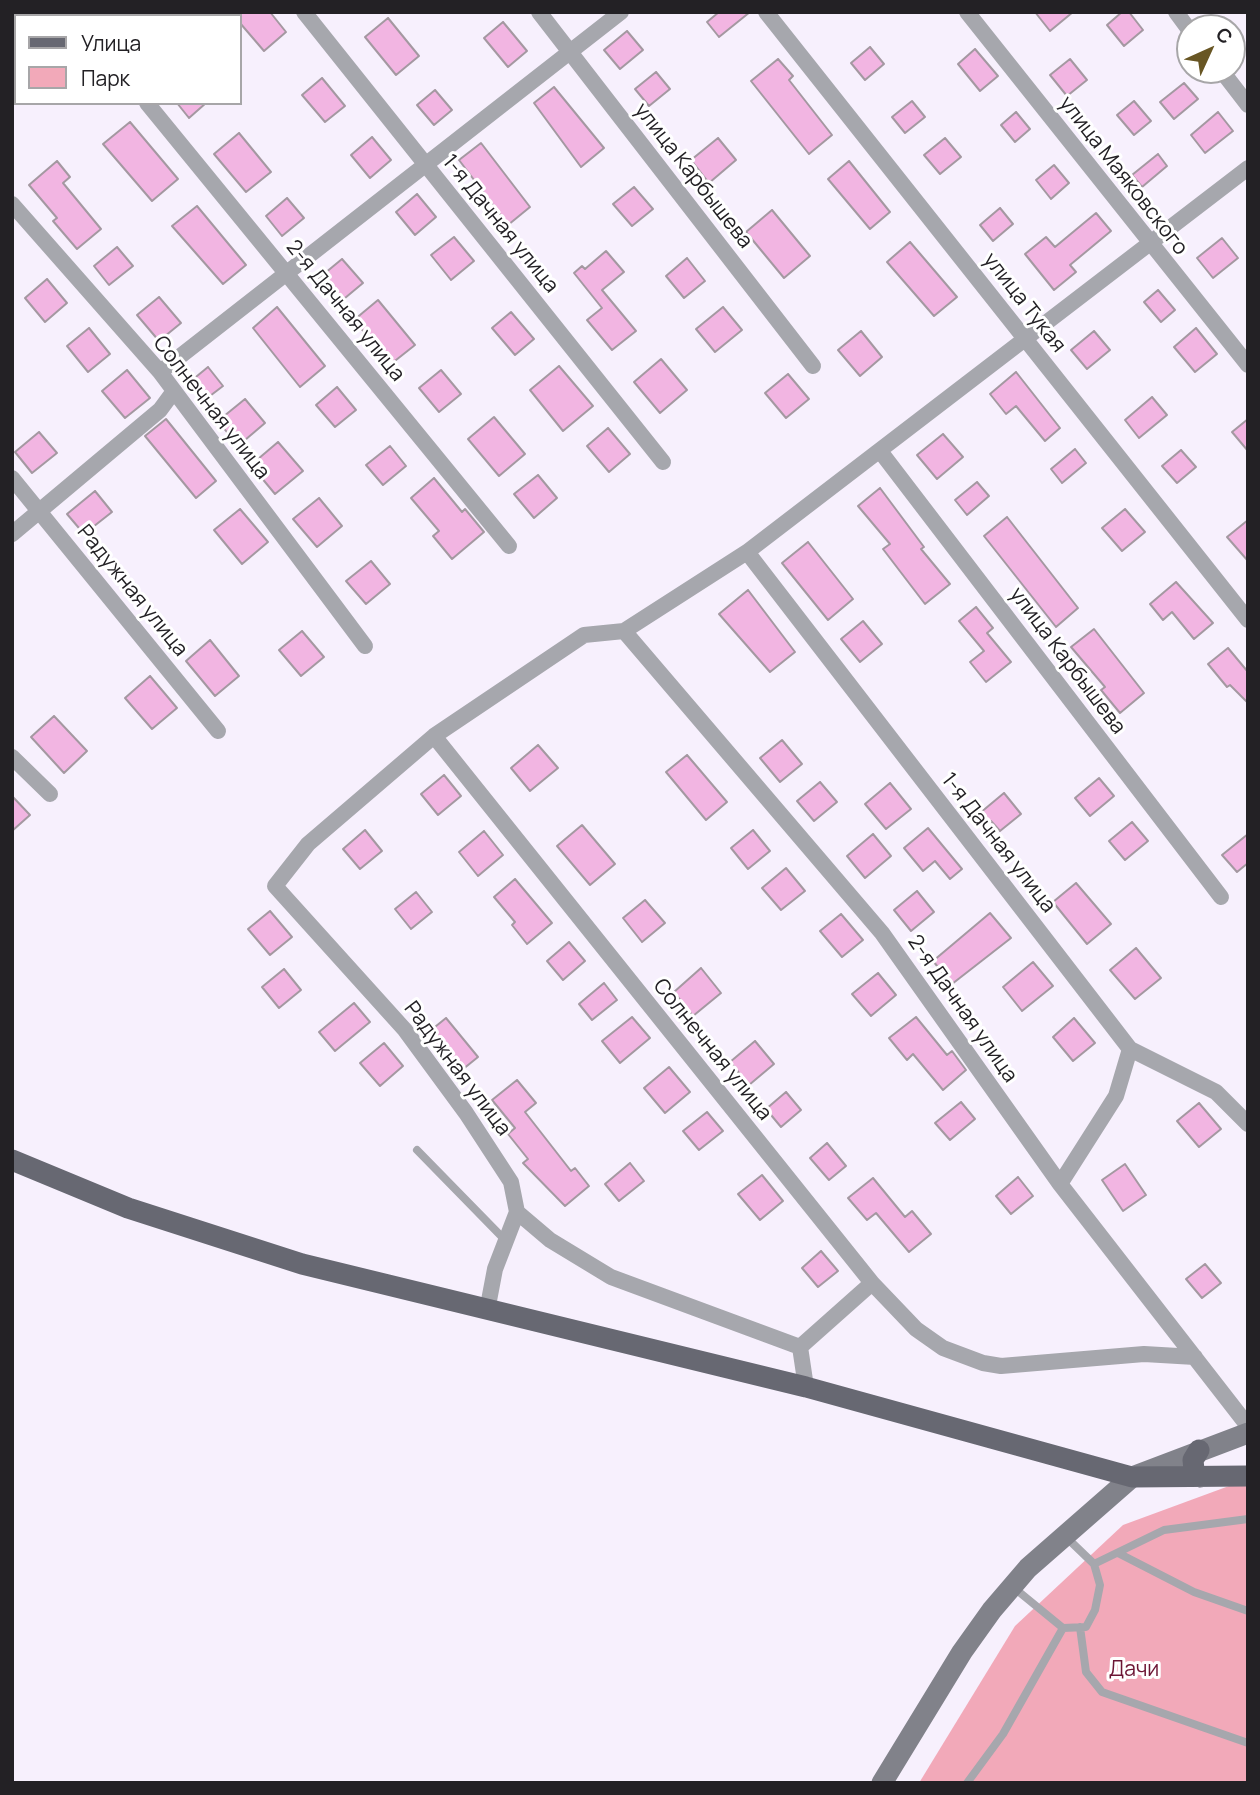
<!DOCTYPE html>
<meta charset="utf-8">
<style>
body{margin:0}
#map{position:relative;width:1260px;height:1795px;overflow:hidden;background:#f7f0fd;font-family:Manrope,sans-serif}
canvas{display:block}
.frame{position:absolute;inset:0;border:14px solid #232125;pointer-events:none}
.legend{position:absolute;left:14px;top:14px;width:228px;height:91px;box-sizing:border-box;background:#fff;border:2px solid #a7a6a8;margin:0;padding:9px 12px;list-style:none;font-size:21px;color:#232125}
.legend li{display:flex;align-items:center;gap:14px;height:35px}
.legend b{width:35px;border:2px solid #a7a6a8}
.north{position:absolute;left:1176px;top:14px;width:70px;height:70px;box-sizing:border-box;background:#fff;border:2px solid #a7a6a8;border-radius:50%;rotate:45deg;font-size:19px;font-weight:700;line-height:28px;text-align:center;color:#232125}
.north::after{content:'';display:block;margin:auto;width:24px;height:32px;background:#685624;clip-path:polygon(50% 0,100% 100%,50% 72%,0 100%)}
</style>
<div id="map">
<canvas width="1260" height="1795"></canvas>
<div class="frame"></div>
<ul class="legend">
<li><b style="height:9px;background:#676872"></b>Улица</li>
<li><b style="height:19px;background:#f2a9b9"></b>Парк</li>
</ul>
<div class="north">С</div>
</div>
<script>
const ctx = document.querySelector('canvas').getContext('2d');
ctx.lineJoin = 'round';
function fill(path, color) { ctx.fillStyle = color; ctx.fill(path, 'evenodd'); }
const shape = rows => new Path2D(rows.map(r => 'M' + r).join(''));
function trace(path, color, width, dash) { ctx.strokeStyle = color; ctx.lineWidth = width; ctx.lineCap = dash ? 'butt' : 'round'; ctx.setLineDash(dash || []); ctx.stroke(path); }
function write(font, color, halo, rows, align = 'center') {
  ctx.font = font + ' Manrope,sans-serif'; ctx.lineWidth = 6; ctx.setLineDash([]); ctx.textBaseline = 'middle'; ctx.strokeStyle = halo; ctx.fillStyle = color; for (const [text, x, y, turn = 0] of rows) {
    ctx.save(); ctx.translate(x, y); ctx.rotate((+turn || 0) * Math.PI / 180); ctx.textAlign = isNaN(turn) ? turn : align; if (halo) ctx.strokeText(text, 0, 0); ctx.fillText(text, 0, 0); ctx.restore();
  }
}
const green = shape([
 [1248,1479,1248,1783,919,1783,1015,1626,1123,1525]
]);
const building = shape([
 [231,12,270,12,286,32,264,51,240,23,240,16,231,12],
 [719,12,750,12,719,37,707,22,719,12],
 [1035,12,1073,12,1050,31,1035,12],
 [1122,12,1129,12,1143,30,1124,46,1107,25,1122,12],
 [388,18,419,56,396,75,365,37,388,18],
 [503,22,527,51,508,67,484,38,503,22],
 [627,31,643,50,620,69,604,50,627,31],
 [870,47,884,64,865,80,851,63,870,47],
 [975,49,998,76,980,91,958,64,975,49],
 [778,59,793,76,789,80,832,135,809,154,751,81,778,59],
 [1070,59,1087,80,1067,96,1050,75,1070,59],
 [656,72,670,89,649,106,635,89,656,72],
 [322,78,345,106,325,122,302,95,322,78],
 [1184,83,1198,99,1174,119,1160,102,1184,83],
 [554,87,604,148,581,167,534,103,554,87],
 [435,90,452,110,434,125,417,105,435,90],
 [912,101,925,117,905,133,892,117,912,101],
 [1134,101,1151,121,1134,135,1117,115,1134,101],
 [177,103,206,103,189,118,177,103],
 [1016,112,1030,129,1015,142,1001,125,1016,112],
 [1218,112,1233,131,1205,153,1191,135,1218,112],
 [130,122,178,179,152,201,103,144,130,122],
 [239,133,271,172,246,192,214,154,239,133],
 [372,137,391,160,370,178,351,155,372,137],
 [718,138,736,160,709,183,691,160,718,138],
 [945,138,961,157,940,174,924,155,945,138],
 [481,143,530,207,508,225,459,160,481,143],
 [1158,154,1167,166,1142,187,1132,175,1158,154],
 [57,161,70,177,63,183,101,229,77,249,53,221,57,218,29,185,57,161],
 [849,161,890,212,870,229,828,179,849,161],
 [1054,165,1069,183,1051,199,1036,180,1054,165],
 [634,187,653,209,632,226,613,204,634,187],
 [417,194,436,217,415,235,396,212,417,194],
 [287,198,304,218,282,236,266,216,287,198],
 [197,206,246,265,223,284,172,226,197,206],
 [1000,208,1013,224,993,241,980,225,1000,208],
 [772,210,810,256,784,278,746,232,772,210],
 [1096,213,1111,231,1070,265,1076,272,1054,290,1025,254,1046,237,1055,247,1096,213],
 [454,237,474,261,451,280,431,255,454,237],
 [1222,238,1238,258,1213,278,1197,258,1222,238],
 [910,242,957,297,934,316,887,262,910,242],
 [117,247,133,266,109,285,94,266,117,247],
 [606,251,624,272,602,290,636,331,612,350,587,320,602,308,574,273,582,266,585,269,606,251],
 [687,258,705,281,684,298,666,276,687,258],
 [342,259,363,283,339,303,319,278,342,259],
 [47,279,67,303,45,322,25,298,47,279],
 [1158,290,1175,310,1161,322,1144,302,1158,290],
 [159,297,181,323,159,341,137,315,159,297],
 [378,300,415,345,391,364,354,320,378,300],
 [277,307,325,366,300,387,253,328,277,307],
 [723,307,742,330,715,352,696,329,723,307],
 [511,312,534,339,515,355,492,328,511,312],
 [89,328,110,354,88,372,67,346,89,328],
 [1196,328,1217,354,1195,372,1174,347,1196,328],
 [861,331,882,357,860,376,838,350,861,331],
 [1094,331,1110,350,1087,369,1071,350,1094,331],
 [661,359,687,390,660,413,634,382,661,359],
 [559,366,593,406,563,431,530,390,559,366],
 [208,367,223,386,206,399,191,381,208,367],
 [127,370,150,398,125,418,102,391,127,370],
 [441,370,461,394,439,412,419,388,441,370],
 [1016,372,1060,428,1045,441,1016,406,1006,414,990,394,1016,372],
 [788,374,809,399,786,418,765,393,788,374],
 [337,387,356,410,335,427,316,405,337,387],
 [1152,397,1167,415,1139,438,1125,420,1152,397],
 [245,399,265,423,238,446,218,421,245,399],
 [494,417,525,454,499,476,468,439,494,417],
 [166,419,216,481,196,498,145,436,166,419],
 [1248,419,1248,451,1232,432,1248,419],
 [608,428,630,454,609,472,587,446,608,428],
 [39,432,57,453,32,473,15,452,39,432],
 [943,434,963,457,937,479,917,455,943,434],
 [278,442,303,471,275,494,251,465,278,442],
 [390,446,406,466,383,485,366,465,390,446],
 [1075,449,1086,463,1062,483,1051,469,1075,449],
 [1181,450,1196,467,1177,483,1162,466,1181,450],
 [538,475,557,498,534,518,514,494,538,475],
 [434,478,462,512,465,509,484,532,452,559,433,536,439,531,411,498,434,478],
 [977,482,989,496,967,515,955,500,977,482],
 [880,488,924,547,921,549,950,584,925,604,883,549,890,544,858,506,880,488],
 [95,491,112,512,84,534,67,514,95,491],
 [319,498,342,526,317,547,293,519,319,498],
 [240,509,268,542,242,564,214,530,240,509],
 [1125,509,1145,532,1122,551,1102,528,1125,509],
 [1007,517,1078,608,1056,627,984,536,1007,517],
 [1248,520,1248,561,1227,537,1248,520],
 [808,542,853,599,828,620,782,563,808,542],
 [371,561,390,584,366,604,346,581,371,561],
 [1176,582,1213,623,1194,639,1172,612,1163,620,1150,604,1176,582],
 [748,590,795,652,770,672,719,614,748,590],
 [976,607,993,628,987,633,1011,662,986,682,970,662,984,651,959,621,976,607],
 [863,621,882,644,860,662,841,639,863,621],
 [1094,629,1144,693,1120,713,1101,690,1105,687,1071,647,1094,629],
 [302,631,324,657,301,676,279,650,302,631],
 [210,640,239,676,215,696,186,661,210,640],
 [1228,648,1248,672,1248,703,1230,685,1227,687,1208,664,1228,648],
 [150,676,177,708,152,729,125,698,150,676],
 [54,716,87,751,64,773,31,737,54,716],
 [782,740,802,764,780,782,760,758,782,740],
 [538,745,558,768,530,791,511,768,538,745],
 [687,755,727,802,706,820,666,772,687,755],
 [444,775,461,796,438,815,421,794,444,775],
 [1099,778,1114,796,1090,816,1075,798,1099,778],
 [820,782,837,802,814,821,797,801,820,782],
 [890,783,911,809,886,829,865,804,890,783],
 [1004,793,1021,814,1000,831,991,821,983,828,974,818,1004,793],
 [12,796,30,815,12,831,12,796],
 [1132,822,1148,841,1125,860,1109,841,1132,822],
 [582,825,615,864,590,885,557,846,582,825],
 [928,828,962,869,950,879,935,861,923,871,904,848,928,828],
 [365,830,382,851,360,869,343,849,365,830],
 [753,830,770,851,748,869,731,848,753,830],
 [484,831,503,855,478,876,459,852,484,831],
 [873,834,891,856,865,878,847,856,873,834],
 [1248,834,1248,863,1237,872,1222,855,1248,834],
 [786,868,805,891,781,910,762,888,786,868],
 [515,879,552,923,527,944,512,925,515,922,494,897,515,879],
 [1076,883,1111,924,1087,944,1053,902,1076,883],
 [917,891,934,912,911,931,894,910,917,891],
 [416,892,432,912,411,929,395,909,416,892],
 [645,900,665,923,642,942,623,918,645,900],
 [270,911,292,937,270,955,248,929,270,911],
 [990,913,1011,938,952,984,933,961,990,913],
 [841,914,863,940,842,957,820,931,841,914],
 [569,942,585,961,563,980,547,961,569,942],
 [1136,948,1161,978,1135,999,1110,970,1136,948],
 [1033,962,1053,986,1022,1011,1003,987,1033,962],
 [701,968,721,993,693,1016,674,992,701,968],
 [284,969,301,990,279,1008,262,987,284,969],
 [878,973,896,995,871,1016,852,994,878,973],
 [604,983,617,1000,592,1020,579,1004,604,983],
 [354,1003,370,1022,335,1051,319,1032,354,1003],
 [632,1017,650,1038,620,1063,602,1041,632,1017],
 [916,1017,947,1055,952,1051,966,1070,943,1090,913,1054,907,1060,889,1038,916,1017],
 [446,1018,478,1057,457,1074,425,1035,446,1018],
 [1074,1018,1095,1043,1073,1061,1053,1037,1074,1018],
 [755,1041,774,1064,749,1085,730,1062,755,1041],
 [384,1043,403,1066,380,1086,360,1063,384,1043],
 [669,1067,690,1092,665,1113,644,1088,669,1067],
 [517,1080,536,1103,525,1112,571,1171,575,1168,589,1186,565,1206,523,1163,528,1159,508,1134,515,1128,492,1100,517,1080],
 [786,1092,801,1110,781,1127,766,1109,786,1092],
 [961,1102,975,1119,950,1140,935,1123,961,1102],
 [1199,1103,1221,1129,1199,1147,1177,1121,1199,1103],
 [707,1112,723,1131,699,1150,683,1131,707,1112],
 [827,1143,846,1166,829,1180,810,1158,827,1143],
 [630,1163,644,1181,619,1201,605,1184,630,1163],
 [1125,1164,1146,1195,1123,1211,1102,1180,1125,1164],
 [762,1175,783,1201,760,1220,738,1194,762,1175],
 [1018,1177,1033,1196,1011,1214,996,1196,1018,1177],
 [873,1178,905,1217,912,1211,931,1234,909,1252,876,1213,867,1220,848,1198,873,1178],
 [821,1251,838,1271,818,1287,802,1268,821,1251],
 [1205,1264,1221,1283,1202,1298,1186,1279,1205,1264]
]);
const lane = shape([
 [417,1150,505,1240],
 [1067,1538,1094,1564,1164,1530,1248,1519],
 [1118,1553,1194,1592,1248,1611],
 [1013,1587,1063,1628,1086,1627,1095,1610,1100,1585,1094,1564],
 [1080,1627,1086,1672,1102,1692,1248,1743],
 [967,1783,1003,1734,1063,1628]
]);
const street = shape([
 [304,12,663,462],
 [539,12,813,366],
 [766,12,1248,620],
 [967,12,1248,365],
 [1176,12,1190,31],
 [1221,70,1248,105],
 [147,103,509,546],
 [12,204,160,372,365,646],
 [160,372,621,12],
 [880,451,1221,897],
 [12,478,218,731],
 [12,534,160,410,174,391],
 [747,552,1130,1049,1216,1092,1248,1124],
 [624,631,882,933,1060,1184,1248,1426],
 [434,736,872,1283,800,1347,806,1387],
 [12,757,50,794],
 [1060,1184,1116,1096,1130,1049],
 [517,1212,550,1240,611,1277,800,1347],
 [872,1283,916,1329,943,1348,983,1363,1001,1366,1144,1354,1195,1357],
 [487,1311,495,1269,517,1212,511,1182,466,1113,405,1030,275,886,308,844,434,736,584,635,624,631,747,552,1248,168]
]);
const secondary = shape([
 [882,1783,962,1652,992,1610,1028,1568,1132,1477,1248,1433]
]);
const primary = shape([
 [12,1160,128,1208,302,1264,806,1387,1132,1477,1248,1476],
 [1199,1450,1193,1460,1194,1470,1200,1477]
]);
const streetNames = [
 ["улица Карбышева",693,176,52],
 ["улица Маяковского",1123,176,52],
 ["1-я Дачная улица",500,224,51],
 ["улица Тукая",1024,303,52],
 ["2-я Дачная улица",345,311,51],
 ["Солнечная улица",211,408,52],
 ["Радужная улица",132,591,51],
 ["улица Карбышева",1067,661,53],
 ["1-я Дачная улица",998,843,52],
 ["2-я Дачная улица",962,1009,55],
 ["Солнечная улица",712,1050,51],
 ["Радужная улица",457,1069,53]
];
const parkNames = [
 ["Дачи",1134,1670]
];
fill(green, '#f2a9b9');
fill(building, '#f2b5e2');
trace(building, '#a498a1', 2);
trace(lane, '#a6a7ad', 8);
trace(street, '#a6a7ad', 16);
trace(secondary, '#81828a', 21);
trace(primary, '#676872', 21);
write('21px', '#232125', '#fff', streetNames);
write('21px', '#6c1534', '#fff', parkNames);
</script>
